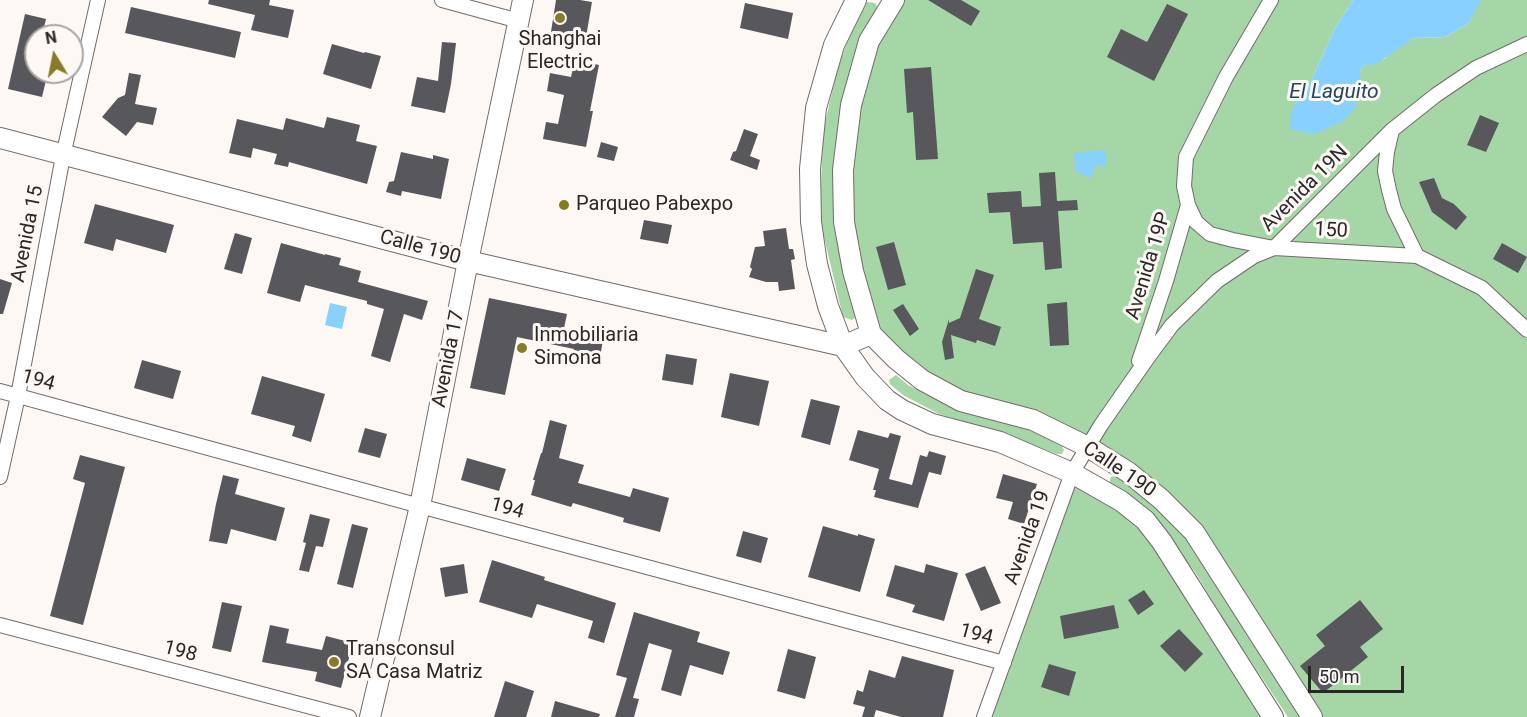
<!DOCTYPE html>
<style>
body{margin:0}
#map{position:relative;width:1527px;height:717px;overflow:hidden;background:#fef8f5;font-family:Roboto,sans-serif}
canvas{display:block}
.north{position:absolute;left:24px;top:24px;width:60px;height:60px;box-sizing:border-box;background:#fef8f5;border:2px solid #a9a5a3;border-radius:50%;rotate:350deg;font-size:16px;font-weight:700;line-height:24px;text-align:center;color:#2a2827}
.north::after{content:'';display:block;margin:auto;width:21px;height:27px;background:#857c23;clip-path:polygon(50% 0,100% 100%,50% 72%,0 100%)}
.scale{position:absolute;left:1308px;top:666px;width:96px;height:27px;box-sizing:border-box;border:3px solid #2a2827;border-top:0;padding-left:8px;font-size:18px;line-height:21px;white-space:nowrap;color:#2a2827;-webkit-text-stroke:4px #fef8f5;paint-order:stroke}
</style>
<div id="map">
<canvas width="1527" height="717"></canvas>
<div class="north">N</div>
<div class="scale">50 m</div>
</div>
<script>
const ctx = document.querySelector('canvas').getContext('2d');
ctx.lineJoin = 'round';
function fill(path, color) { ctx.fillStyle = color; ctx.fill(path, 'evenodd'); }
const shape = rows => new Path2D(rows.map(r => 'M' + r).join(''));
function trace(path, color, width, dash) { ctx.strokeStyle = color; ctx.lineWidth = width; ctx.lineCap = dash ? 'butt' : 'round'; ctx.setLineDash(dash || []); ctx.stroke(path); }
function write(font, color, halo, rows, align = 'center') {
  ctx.font = font + ' Roboto,sans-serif'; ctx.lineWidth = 6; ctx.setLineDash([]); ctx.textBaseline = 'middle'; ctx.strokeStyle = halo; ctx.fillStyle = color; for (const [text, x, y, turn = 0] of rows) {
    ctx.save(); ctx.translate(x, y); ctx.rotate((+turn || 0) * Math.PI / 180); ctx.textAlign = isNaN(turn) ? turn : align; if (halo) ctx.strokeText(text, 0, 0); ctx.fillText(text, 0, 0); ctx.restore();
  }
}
const green = shape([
 [894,0,1353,0,1336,26,1311,81,1302,98,1295,104,1360,95,1360,71,1364,65,1384,59,1398,47,1414,38,1445,37,1469,23,1478,3,1481,0,1527,0,1527,717,1312,717,1194,532,1088,447,961,401,871,334,853,271,851,105],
 [867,2,875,3,878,8,843,104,856,317,852,320,843,317,820,220,823,132,838,66,861,9],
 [896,375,908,385,946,405,1005,422,1054,439,1061,444,1064,450,1062,454,1057,454,1001,433,939,414,903,395,890,384,889,380],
 [1072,473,1145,520,1273,717,984,717],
 [1118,475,1171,519,1205,564,1302,717,1288,717,1230,630,1195,572,1162,530,1110,485,1110,479,1111,477]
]);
const water = shape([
 [1353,0,1481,0,1469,23,1445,37,1414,38,1376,64,1364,65,1360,71,1360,95,1356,107,1342,122,1314,134,1290,129,1291,113,1295,104,1302,98,1311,81,1336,26],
 [1105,150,1107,165,1095,166,1091,178,1076,172,1074,153],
 [330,303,347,307,342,329,325,325]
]);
const building = shape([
 [209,0,270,0,269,5,294,10,288,38,251,30,255,15,208,4],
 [556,0,580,0,592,2,585,43,550,38],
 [928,0,961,0,980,11,971,26],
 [745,3,793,13,788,39,740,28],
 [1167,4,1188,14,1154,81,1107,57,1121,29,1147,42],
 [131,7,241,32,235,58,125,33],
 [25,14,46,19,42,36,36,36,36,72,48,72,42,97,8,89],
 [442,42,456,43,451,84,445,113,411,106,417,77,438,81],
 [332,44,364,53,365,52,381,56,371,89,323,74],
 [575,60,599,65,590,111,593,111,586,147,543,139,546,122,558,124,564,95,547,91,550,73,571,77],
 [931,67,938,159,916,160,913,112,907,113,904,69],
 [129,73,141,75,135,104,157,108,153,125,137,122,126,136,102,117,118,98,125,95],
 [1480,115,1499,123,1486,152,1467,145],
 [327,117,360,125,356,141,377,146,367,184,289,162,288,167,274,164,277,154,253,148,251,158,229,153,237,119,283,130,286,118,324,128],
 [744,129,758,134,750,156,760,160,757,170,730,160,733,152,736,151],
 [601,142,618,147,614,161,597,157],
 [401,152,433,159,433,155,449,159,441,199,402,191,401,196,386,192,389,182,394,181],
 [1055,172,1057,201,1077,200,1078,210,1058,211,1062,268,1045,270,1043,242,1013,244,1010,212,989,213,987,193,1021,191,1022,207,1041,206,1039,173],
 [1434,178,1442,198,1454,204,1467,217,1456,230,1432,212,1419,182],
 [95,204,174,225,166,253,116,239,113,251,84,243],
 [644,220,672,225,668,244,640,239],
 [786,228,789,249,793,249,795,259,791,260,795,289,779,291,778,282,766,282,749,277,752,269,750,267,755,247,765,246,763,231],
 [235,233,252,238,242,274,224,269],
 [894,242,906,285,888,290,876,247],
 [281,243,325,255,325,254,341,258,339,265,361,271,358,282,428,301,422,320,404,314,390,362,371,356,384,309,367,304,367,301,305,285,300,302,267,293],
 [1502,243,1527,257,1518,273,1493,259],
 [976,269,994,275,979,319,1001,327,995,346,977,340,976,343,951,335,954,358,945,360,942,342,949,319,949,323,960,318],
 [0,279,12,283,3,314,0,314],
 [489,298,567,314,563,333,603,339,599,365,572,361,574,349,517,337,505,395,470,388],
 [1067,302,1069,345,1050,346,1047,304],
 [903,304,919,329,910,336,893,310],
 [666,354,697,359,693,385,662,380],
 [142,360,181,371,173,399,134,388],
 [730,373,769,381,759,426,721,417],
 [262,376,325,394,311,442,292,436,295,426,251,414],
 [811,399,840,406,830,445,801,437],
 [550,420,567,425,559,458,584,465,578,483,630,497,633,488,669,498,660,532,623,522,624,518,573,503,571,507,531,495,535,480,533,480,541,453,542,453],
 [365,428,387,434,380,458,358,452],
 [858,430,888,438,890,433,901,436,889,479,912,485,920,455,927,457,929,451,946,456,941,475,929,472,918,508,874,497,876,490,873,490,879,469,849,460],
 [80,455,125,467,83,625,50,616,85,483,73,479],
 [467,458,506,469,499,491,461,480],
 [1003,474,1037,484,1024,524,1008,519,1013,502,996,498],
 [223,475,239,479,235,494,285,508,276,541,231,529,227,544,209,541,216,504],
 [310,514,330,519,323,547,316,546,309,572,299,570,306,543,303,542],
 [352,524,368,528,353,588,337,584],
 [823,526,858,536,858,534,875,539,860,592,808,577],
 [743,531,768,538,761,563,736,556],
 [492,560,545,577,544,580,616,603,604,643,588,638,593,621,537,604,532,618,479,602],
 [464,564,468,593,445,597,440,568],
 [926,564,958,573,944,621,912,612,915,605,886,596,895,565,924,573],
 [985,566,1001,603,981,611,965,574],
 [1144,590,1154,604,1138,615,1128,600],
 [1360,600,1383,629,1360,647,1368,657,1323,693,1300,666,1325,646,1316,635],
 [222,602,242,606,231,652,212,648],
 [1114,605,1119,628,1064,639,1060,616],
 [634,612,700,632,697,642,730,652,723,675,690,665,681,696,661,690,672,650,649,643,633,698,639,699,634,717,615,717,627,678,616,675],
 [270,625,289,629,286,643,322,650,326,636,353,643,341,688,315,681,317,672,262,662],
 [1179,629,1203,654,1185,672,1160,646],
 [788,649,816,657,805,699,777,691],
 [902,656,954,670,943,717,901,717,876,710,874,717,862,717,865,707,853,704,857,690,863,692,869,670,895,678],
 [1049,664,1076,672,1069,696,1041,687],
 [505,681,534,691,526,717,494,717],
 [555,701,600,714,599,717,551,717]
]);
const street = shape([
 [442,0,519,21],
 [1392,130,1387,152,1385,171,1389,190,1394,209,1417,256],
 [1188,205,1196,222,1210,234,1233,240,1274,248,1417,256,1482,288,1527,330],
 [1139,361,1166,281,1188,205,1184,186,1186,157,1226,77,1271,0],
 [0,391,420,506,1004,663],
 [0,477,18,396,63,156,98,0],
 [0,625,349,717],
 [984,717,1072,473,1101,425,1149,356,1172,325,1217,281,1254,256,1274,248,1392,130,1436,95,1476,68,1527,44]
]);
const secondary = shape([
 [856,0,834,45,816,108,810,169,811,222,817,264,828,306,843,346,865,377,887,400,902,410,932,424,1000,442,1072,473,1121,501,1145,520,1162,542,1273,717],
 [894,0,869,41,851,105,843,170,844,222,853,271,871,334,896,359,922,380,961,401,1033,420,1088,447,1128,472,1161,499,1194,532,1312,717],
 [0,138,468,261,639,300,843,346,871,334],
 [370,717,420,506,468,261,523,0]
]);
const markers = [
 [560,18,6,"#857c23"],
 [564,205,6,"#857c23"],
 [522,348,6,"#857c23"],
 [334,662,6,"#857c23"]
];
const poiNames = [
 ["Shanghai",560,40,"center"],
 ["Electric",560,63,"center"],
 ["Parqueo Pabexpo",576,205],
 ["Inmobiliaria",534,336],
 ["Simona",534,359],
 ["Transconsul",346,650],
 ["SA Casa Matriz",346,673]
];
const streetNames = [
 ["Avenida 19N",1305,189,-45],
 ["150",1331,231,3],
 ["Avenida 15",28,234,-79],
 ["Calle 190",420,248,15],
 ["Avenida 19P",1149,266,-73],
 ["Avenida 17",449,359,-79],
 ["194",38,381,16],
 ["Calle 190",1119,470,34],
 ["194",507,509,15],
 ["Avenida 19",1028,538,-70],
 ["194",976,635,15],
 ["198",180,652,15]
];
const waterNames = [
 ["El Laguito",1334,93]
];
fill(green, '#a4d7a5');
fill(water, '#87d0ff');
fill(building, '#57575c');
trace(street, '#716c6a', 16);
trace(secondary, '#716c6a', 22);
trace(street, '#fff', 14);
trace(secondary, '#fff', 20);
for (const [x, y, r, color] of markers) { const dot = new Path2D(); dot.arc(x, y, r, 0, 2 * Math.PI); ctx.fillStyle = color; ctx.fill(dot); trace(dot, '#fef8f5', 2); }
write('20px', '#2a2827', '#fef8f5', poiNames, 'left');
write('20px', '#2a2827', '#fef8f5', streetNames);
write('italic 21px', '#204861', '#fef8f5', waterNames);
</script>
